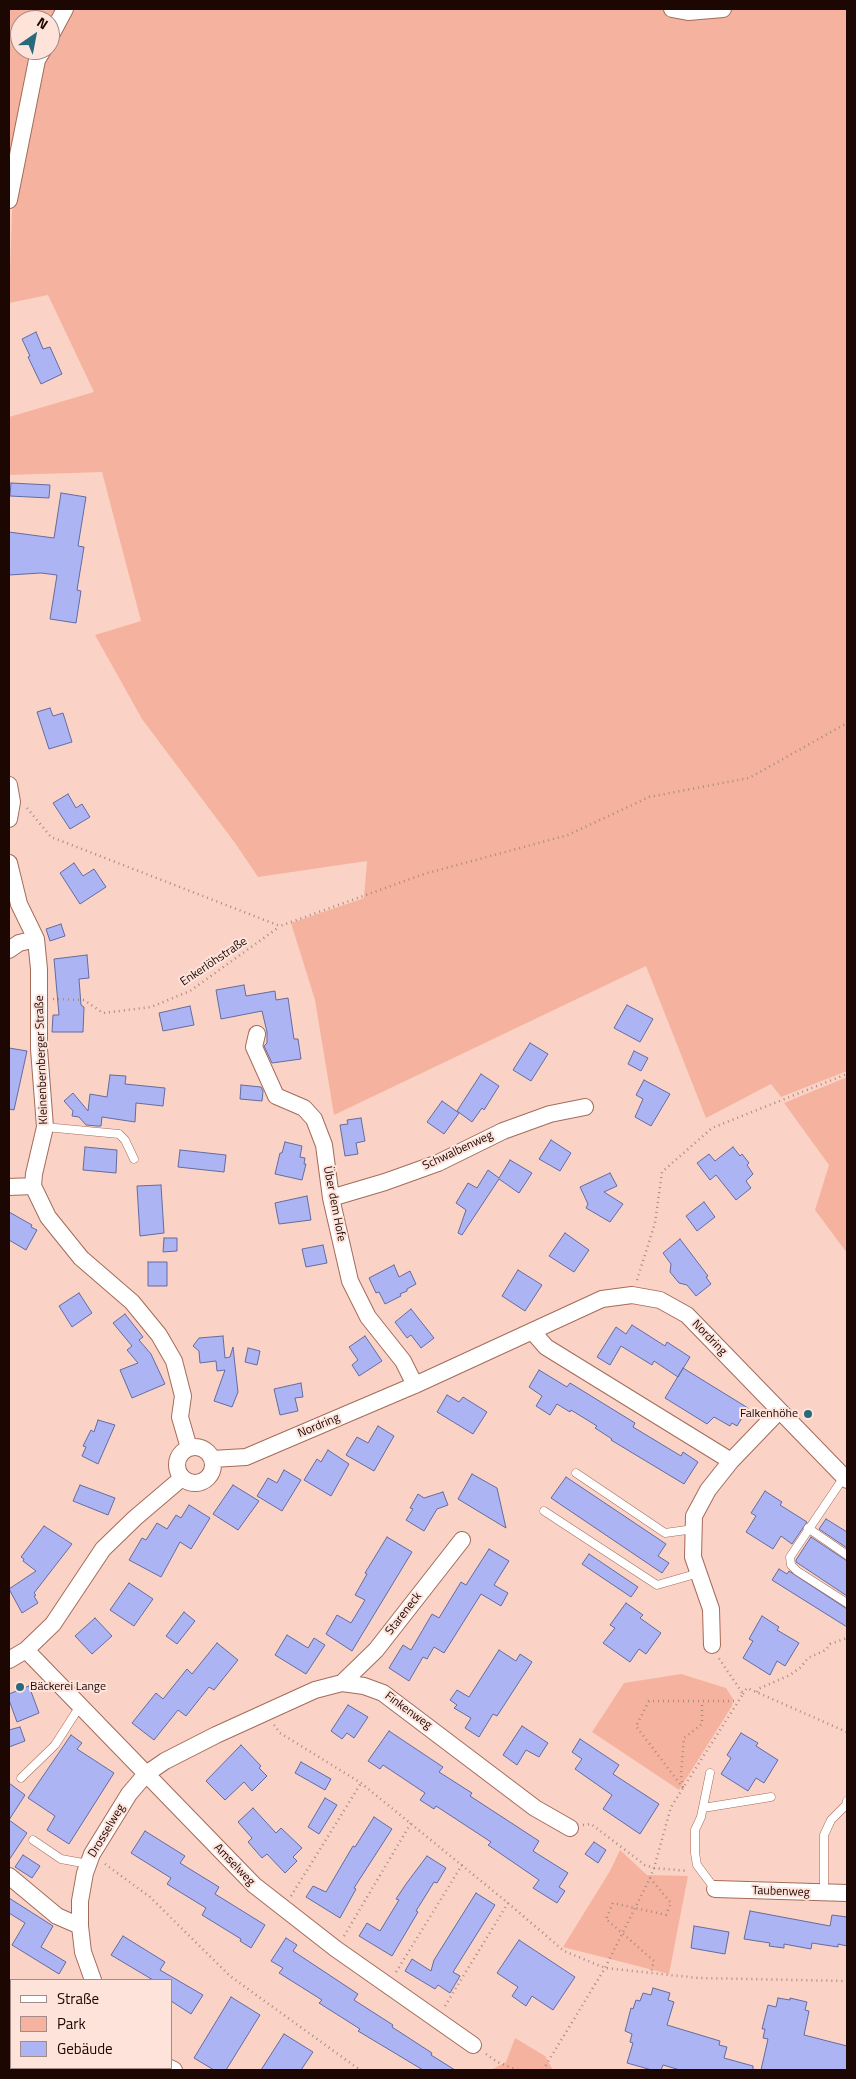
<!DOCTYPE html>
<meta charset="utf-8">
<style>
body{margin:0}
#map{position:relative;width:856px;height:2079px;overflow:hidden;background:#fad3c6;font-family:"Titillium Web",sans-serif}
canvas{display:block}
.frame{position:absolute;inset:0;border:10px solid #1c0703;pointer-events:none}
.legend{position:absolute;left:10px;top:1979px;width:162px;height:90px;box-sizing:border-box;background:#fee3db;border:1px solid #a48b85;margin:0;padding:6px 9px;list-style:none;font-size:15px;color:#1c0703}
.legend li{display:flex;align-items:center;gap:10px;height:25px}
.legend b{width:25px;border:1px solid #a48b85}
.north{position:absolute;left:10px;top:10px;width:50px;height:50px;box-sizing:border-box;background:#fee3db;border:1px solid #a48b85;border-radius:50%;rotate:33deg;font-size:14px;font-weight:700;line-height:20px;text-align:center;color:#1c0703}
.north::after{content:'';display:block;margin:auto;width:18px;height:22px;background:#276a7c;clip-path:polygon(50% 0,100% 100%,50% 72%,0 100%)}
</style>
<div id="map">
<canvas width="856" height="2079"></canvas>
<div class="frame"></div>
<ul class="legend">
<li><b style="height:6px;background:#fff"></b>Straße</li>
<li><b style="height:14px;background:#f5b39f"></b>Park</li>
<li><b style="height:14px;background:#acb4f4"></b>Gebäude</li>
</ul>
<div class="north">N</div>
</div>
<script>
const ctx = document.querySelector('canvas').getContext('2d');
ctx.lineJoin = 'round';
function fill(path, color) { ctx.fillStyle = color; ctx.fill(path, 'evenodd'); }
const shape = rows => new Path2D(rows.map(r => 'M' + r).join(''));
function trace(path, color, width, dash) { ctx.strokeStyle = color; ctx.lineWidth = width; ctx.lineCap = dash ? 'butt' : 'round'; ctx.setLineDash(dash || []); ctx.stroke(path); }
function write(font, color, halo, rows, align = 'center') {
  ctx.font = font + ' "Titillium Web",sans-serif'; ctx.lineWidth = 4; ctx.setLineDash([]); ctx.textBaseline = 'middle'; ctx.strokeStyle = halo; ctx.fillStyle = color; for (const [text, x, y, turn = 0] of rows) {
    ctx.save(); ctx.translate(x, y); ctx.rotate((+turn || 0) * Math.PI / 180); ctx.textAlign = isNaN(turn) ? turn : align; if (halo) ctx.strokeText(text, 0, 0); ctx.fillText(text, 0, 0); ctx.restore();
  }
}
const green = shape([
 [9,9,59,9,50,20,20,20,20,50,37,50,9,183],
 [70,9,847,9,847,1071,781,1097,771,1084,706,1118,646,966,334,1115,315,1000,291,923,364,898,367,861,258,877,235,843,142,719,95,635,141,621,102,472,9,475,9,417,94,392,48,295,9,303,12,211,42,63],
 [847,1077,847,1253,815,1210,829,1165,784,1103],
 [681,1674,726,1688,733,1699,732,1706,679,1790,592,1732,624,1683],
 [620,1850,647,1875,688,1876,669,1974,563,1947,610,1871],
 [515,2038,545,2056,553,2070,491,2070,506,2062]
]);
const building = shape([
 [36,332,43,349,50,347,62,374,41,384,28,357,30,356,22,339,36,332],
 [11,483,50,485,49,498,10,496,11,483],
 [61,493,86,497,78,546,84,547,77,590,81,591,76,623,50,619,57,575,41,573,9,575,9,532,54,538,61,493],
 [50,708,53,716,63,713,72,742,49,749,37,712,50,708],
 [68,794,76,808,82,804,90,817,70,829,53,803,68,794],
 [74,863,83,876,94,869,106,887,80,904,60,873,74,863],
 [61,924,65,936,50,941,46,929,61,924],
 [87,955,89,978,79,979,81,1005,84,1007,83,1032,52,1032,53,1015,59,1015,54,959,87,955],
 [244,985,246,996,275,991,276,1000,288,998,294,1039,298,1039,301,1059,272,1063,264,1046,267,1043,267,1032,262,1011,221,1019,216,990,244,985],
 [627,1005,653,1019,640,1042,614,1028,627,1005],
 [190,1006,194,1025,163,1031,159,1013,190,1006],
 [530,1043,548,1054,531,1081,513,1070,530,1043],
 [9,1048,27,1051,14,1110,9,1109,9,1048],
 [634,1051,648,1058,641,1071,628,1064,634,1051],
 [481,1074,499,1086,484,1110,482,1108,472,1122,457,1111,481,1074],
 [110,1075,126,1076,125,1084,165,1088,163,1106,136,1103,135,1122,102,1117,101,1126,97,1126,86,1125,79,1117,72,1116,73,1111,64,1101,73,1093,88,1111,90,1094,107,1097,110,1075],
 [644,1080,670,1094,651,1126,635,1117,643,1099,636,1095,644,1080],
 [241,1085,261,1087,263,1091,262,1101,240,1099,241,1085],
 [442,1101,459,1113,444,1134,427,1122,442,1101],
 [361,1118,365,1141,356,1143,358,1154,345,1156,340,1125,348,1124,347,1120,361,1118],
 [551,1140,571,1153,560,1171,539,1159,551,1140],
 [285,1142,302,1146,300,1157,305,1158,304,1164,306,1164,302,1180,275,1174,280,1153,282,1153,285,1142],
 [85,1147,117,1150,116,1173,83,1170,85,1147],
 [733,1147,740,1156,742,1154,749,1163,747,1165,753,1174,746,1181,751,1188,736,1200,716,1175,710,1180,697,1163,709,1154,715,1161,733,1147],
 [180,1150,226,1155,224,1172,178,1167,180,1150],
 [510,1160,532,1173,519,1193,499,1179,462,1235,458,1233,466,1210,456,1203,468,1183,477,1188,488,1170,499,1178,510,1160],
 [610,1173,617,1186,604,1192,623,1204,610,1222,586,1208,588,1204,580,1187,610,1173],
 [161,1185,164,1233,140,1236,137,1186,161,1185],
 [307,1196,311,1220,279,1224,275,1203,307,1196],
 [704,1202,715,1217,697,1231,686,1216,704,1202],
 [9,1212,32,1225,31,1227,37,1230,26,1250,9,1240,9,1212],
 [565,1233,589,1250,574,1272,549,1256,565,1233],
 [164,1238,177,1238,177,1251,163,1252,164,1238],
 [680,1239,708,1276,706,1277,711,1284,696,1296,687,1285,679,1283,670,1272,671,1264,663,1253,680,1239],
 [323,1245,327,1263,306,1267,302,1249,323,1245],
 [148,1262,167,1262,167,1286,148,1286,148,1262],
 [394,1265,399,1277,410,1271,416,1284,407,1289,407,1291,400,1294,401,1296,385,1304,379,1292,376,1293,369,1278,394,1265],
 [518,1270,542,1285,525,1311,502,1296,518,1270],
 [79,1293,92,1313,72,1327,59,1306,79,1293],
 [411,1309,434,1338,421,1348,411,1335,407,1338,395,1322,411,1309],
 [125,1314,143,1337,139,1340,151,1354,165,1384,132,1398,120,1370,138,1363,127,1350,132,1346,113,1323,125,1314],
 [632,1325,665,1346,667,1342,690,1357,678,1377,654,1361,652,1365,621,1346,610,1365,597,1357,616,1327,626,1334,632,1325],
 [223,1336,225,1358,230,1357,233,1347,238,1392,232,1407,214,1401,225,1370,217,1371,216,1361,200,1363,199,1351,193,1346,199,1338,223,1336],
 [365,1336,382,1361,359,1376,352,1365,358,1360,349,1347,365,1336],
 [248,1348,260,1351,257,1365,245,1362,248,1348],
 [683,1368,748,1408,737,1426,732,1423,730,1426,714,1417,707,1424,665,1398,683,1368],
 [539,1370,567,1387,570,1383,635,1423,633,1427,681,1456,683,1452,698,1462,684,1484,611,1440,612,1439,595,1428,597,1426,571,1410,570,1412,557,1404,550,1415,536,1406,542,1396,529,1387,539,1370],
 [301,1383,303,1397,295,1398,298,1411,280,1415,274,1389,301,1383],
 [447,1395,459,1402,463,1397,487,1412,473,1434,437,1412,447,1395],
 [98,1420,115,1425,98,1464,82,1456,86,1447,83,1446,91,1430,94,1432,98,1420],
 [378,1426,394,1436,374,1471,346,1455,357,1437,368,1443,378,1426],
 [328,1450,349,1464,331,1496,304,1480,317,1459,321,1462,328,1450],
 [284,1470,301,1480,282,1511,257,1496,268,1478,277,1483,284,1470],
 [472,1474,497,1488,506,1528,458,1499,472,1474],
 [566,1477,666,1544,658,1556,669,1563,662,1573,551,1498,566,1477],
 [80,1485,115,1498,108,1515,73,1501,80,1485],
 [233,1485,259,1501,238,1530,213,1514,233,1485],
 [765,1491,782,1502,780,1505,807,1522,792,1544,781,1536,773,1549,746,1532,756,1516,751,1513,765,1491],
 [443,1492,448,1505,437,1509,424,1531,406,1520,413,1509,410,1508,418,1494,424,1498,443,1492],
 [189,1505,210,1518,191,1549,180,1542,161,1577,129,1560,142,1538,146,1540,157,1523,167,1529,176,1515,181,1518,189,1505],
 [826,1519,847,1532,847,1548,819,1529,826,1519],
 [44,1526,72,1544,34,1593,36,1595,34,1596,38,1603,22,1613,9,1589,36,1571,23,1561,24,1559,21,1557,44,1526],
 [387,1537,412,1552,352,1651,326,1634,337,1615,351,1623,365,1600,355,1595,367,1574,365,1573,387,1537],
 [811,1537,847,1561,847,1596,796,1562,796,1560,811,1537],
 [489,1549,509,1561,494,1585,508,1593,501,1606,481,1594,444,1653,434,1647,427,1659,423,1657,409,1681,389,1668,403,1645,411,1650,432,1614,439,1618,461,1582,466,1585,489,1549],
 [589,1554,638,1587,631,1597,582,1564,589,1554],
 [779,1569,787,1574,789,1571,847,1609,847,1627,772,1580,779,1569],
 [129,1583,153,1599,134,1626,110,1610,129,1583],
 [626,1603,643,1615,640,1618,661,1633,646,1654,639,1649,630,1662,603,1643,615,1628,610,1625,626,1603],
 [184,1612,195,1621,177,1644,166,1636,184,1612],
 [762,1616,779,1627,777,1630,799,1643,785,1666,777,1661,770,1675,743,1658,753,1641,749,1639,762,1616],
 [95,1618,112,1636,92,1654,75,1636,95,1618],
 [287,1635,308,1648,314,1638,325,1645,306,1674,275,1655,287,1635],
 [217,1643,238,1660,214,1690,209,1687,186,1716,178,1710,154,1740,132,1723,156,1693,163,1699,187,1669,192,1674,217,1643],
 [499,1650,516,1661,520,1654,532,1662,497,1716,493,1714,479,1737,465,1728,471,1718,454,1708,457,1705,450,1700,457,1690,469,1697,499,1650],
 [29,1686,39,1713,17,1722,9,1700,9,1694,29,1686],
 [348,1705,368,1717,354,1738,347,1733,342,1739,331,1731,348,1705],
 [522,1726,548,1743,539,1757,526,1750,517,1765,503,1755,522,1726],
 [20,1727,25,1741,9,1747,9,1730,20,1727],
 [389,1731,443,1767,439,1772,472,1793,470,1796,539,1841,533,1851,568,1873,559,1887,565,1891,557,1903,533,1888,539,1880,488,1845,491,1842,436,1806,434,1809,420,1800,425,1793,383,1765,380,1769,368,1761,389,1731],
 [741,1733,758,1743,756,1746,778,1760,764,1783,756,1778,748,1791,721,1774,731,1758,727,1755,741,1733],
 [71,1735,82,1743,77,1749,114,1773,69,1844,47,1830,55,1816,28,1798,71,1735],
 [580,1739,619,1765,613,1774,659,1804,640,1834,603,1809,612,1795,575,1769,582,1759,572,1752,580,1739],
 [241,1745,261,1766,259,1768,267,1776,252,1791,244,1782,225,1800,206,1781,241,1745],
 [301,1762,331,1779,325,1790,295,1773,301,1762],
 [9,1783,25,1795,9,1820,27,1833,9,1860,9,1783],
 [325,1798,337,1805,319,1834,308,1827,325,1798],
 [253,1808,276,1833,281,1828,302,1848,293,1857,297,1861,285,1873,267,1854,262,1858,248,1842,252,1838,238,1822,253,1808],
 [374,1817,392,1829,354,1888,356,1889,340,1918,306,1897,313,1886,326,1892,353,1846,355,1847,374,1817],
 [145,1831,185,1856,180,1863,219,1887,215,1894,265,1925,251,1948,240,1941,241,1939,202,1915,206,1908,167,1884,171,1878,131,1853,145,1831],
 [594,1842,606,1850,598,1863,585,1854,594,1842],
 [23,1855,40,1866,32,1878,15,1867,23,1855],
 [427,1856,446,1868,437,1883,434,1882,416,1911,418,1912,392,1956,359,1936,367,1923,380,1931,399,1900,396,1899,406,1884,427,1856],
 [476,1893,495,1905,453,1972,460,1976,450,1993,438,1985,435,1989,405,1971,412,1959,431,1971,434,1960,476,1893],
 [9,1898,53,1926,41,1947,66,1962,59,1974,12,1945,25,1923,9,1913,9,1898],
 [750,1911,830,1926,832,1915,847,1917,847,1946,838,1944,838,1947,812,1943,811,1949,784,1944,784,1948,769,1946,770,1943,744,1939,750,1911],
 [694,1926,729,1932,725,1954,691,1948,694,1926],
 [123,1936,165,1962,160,1970,203,1995,191,2014,171,2001,171,1980,153,1980,111,1955,123,1936],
 [286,1938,297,1945,293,1951,358,1994,354,2000,393,2025,392,2027,432,2053,431,2055,455,2070,423,2070,358,2031,360,2029,319,2003,322,2000,279,1973,283,1968,271,1961,286,1938],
 [519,1940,575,1977,553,2010,532,1996,526,2006,512,1996,518,1987,497,1973,519,1940],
 [653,1988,670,1993,668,2000,674,2002,667,2025,720,2041,719,2045,727,2047,724,2058,753,2066,753,2070,680,2070,663,2065,661,2070,652,2070,627,2063,633,2043,630,2042,632,2034,625,2031,631,2008,633,2009,636,2000,640,2001,643,1993,651,1995,653,1988],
 [231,1997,260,2015,226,2070,214,2070,194,2058,231,1997],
 [778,1998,790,2000,790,1998,807,2002,805,2010,809,2011,804,2035,847,2046,847,2070,761,2070,768,2039,763,2038,765,2029,762,2029,768,2005,776,2007,778,1998],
 [284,2034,313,2052,301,2070,261,2070,284,2034]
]);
const path = shape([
 [27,808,51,837,280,926,424,874,568,835,649,797,749,778,847,723],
 [53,999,84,1000,103,1013,151,1007,190,991,279,927],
 [637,1280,655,1223,662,1172,712,1128,847,1074],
 [757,1692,758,1689,790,1675,801,1667,808,1658,826,1650,830,1644,847,1638],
 [743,1694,747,1688,847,1732],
 [274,1725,280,1733,361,1783,508,1903,564,1951,605,1968,698,1978,847,1981],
 [683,1787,681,1774,684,1738,702,1724,702,1701],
 [683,1788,636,1726,649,1701,738,1701],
 [583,1825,591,1824,645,1865,654,1868,688,1871],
 [105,1864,150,1897,230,1976,360,2070],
 [650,1878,671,1903,666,1915,613,1903,606,1919,654,1961,651,1972],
 [291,1896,361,1783],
 [344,1936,411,1823],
 [396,1972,462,1865],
 [445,2006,508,1903],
 [486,2054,497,2062,518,2070],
 [543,2070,605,1968,650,1878,654,1868,671,1807,743,1694,718,1657]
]);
const lane = shape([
 [45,1127,119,1134,125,1140,134,1159],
 [576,1473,665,1533,694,1529],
 [844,1477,790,1557,791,1565,797,1571,847,1603],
 [544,1511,657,1585,699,1573],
 [808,1528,847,1555],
 [710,1773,701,1817,695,1830,695,1853,697,1865,715,1889],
 [21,1778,55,1745,80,1706],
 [703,1808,771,1797],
 [33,1840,61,1859,88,1864],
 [824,1893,824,1835,831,1820,846,1805,847,1801]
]);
const street = shape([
 [672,9,688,12,723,9],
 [50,37,65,9],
 [9,200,37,60,43,50],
 [9,785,12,802,9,819],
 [9,863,19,904,36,939,39,969,39,1049,45,1127,34,1174,33,1186,48,1217,81,1258,132,1302,159,1335,174,1361,183,1396,180,1417,189,1448],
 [9,950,19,943,36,939],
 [257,1034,254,1047,276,1096,304,1108,314,1119,324,1145,331,1198,350,1281,368,1317,403,1361,415,1385],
 [9,1187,33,1186],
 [331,1198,385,1182,438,1163,503,1131,550,1114,585,1107],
 [532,1331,546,1347,731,1461],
 '177 1465a18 18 0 1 1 36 0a18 18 0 1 1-36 0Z',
 [212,1459,246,1457,415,1385,602,1299,632,1295,660,1300,687,1315,847,1480],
 [712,1645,711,1609,693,1557,694,1516,708,1490,731,1461,779,1411],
 [26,1650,254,1885,336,1949,473,2045],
 [9,1660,26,1650,53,1624,103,1549,135,1518,182,1478],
 [342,1683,376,1650,462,1540],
 [9,1876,57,1916,80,1926],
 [715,1889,847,1893],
 [93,1980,83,1952,80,1926,80,1901,85,1873,92,1854,129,1794,146,1774,165,1761,216,1735,315,1690,342,1683,364,1686,383,1693,535,1808,570,1828],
 [170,2068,174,2070]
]);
const markers = [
 [808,1414,5,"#276a7c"],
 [20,1687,5,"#276a7c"]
];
const streetNames = [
 ["Enkerlöhstraße",214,962,-34],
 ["Kleinenbernberger Straße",42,1060,-92],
 ["Schwalbenweg",458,1151,-25],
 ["Über dem Hofe",334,1204,79],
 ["Nordring",709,1338,46],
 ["Nordring",319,1426,-23],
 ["Stareneck",404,1614,-52],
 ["Finkenweg",408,1711,36],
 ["Drosselweg",107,1831,-59],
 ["Amselweg",234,1865,46],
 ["Taubenweg",781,1892,2]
];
const poiNames = [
 ["Falkenhöhe",798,1414],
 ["Bäckerei Lange",30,1687,"left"]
];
fill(green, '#f5b39f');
fill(building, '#acb4f4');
trace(building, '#646b9e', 1);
trace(lane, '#a56b59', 9);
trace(street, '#a56b59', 18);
trace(path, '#aa897f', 2.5, [1, 4]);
trace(lane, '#fff', 8);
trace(street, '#fff', 16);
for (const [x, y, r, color] of markers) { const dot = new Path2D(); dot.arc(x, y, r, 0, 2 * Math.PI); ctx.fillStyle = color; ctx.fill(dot); trace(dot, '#fee3db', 2); }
write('12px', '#1c0703', '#fee3db', streetNames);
write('12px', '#1c0703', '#fee3db', poiNames, 'right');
</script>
